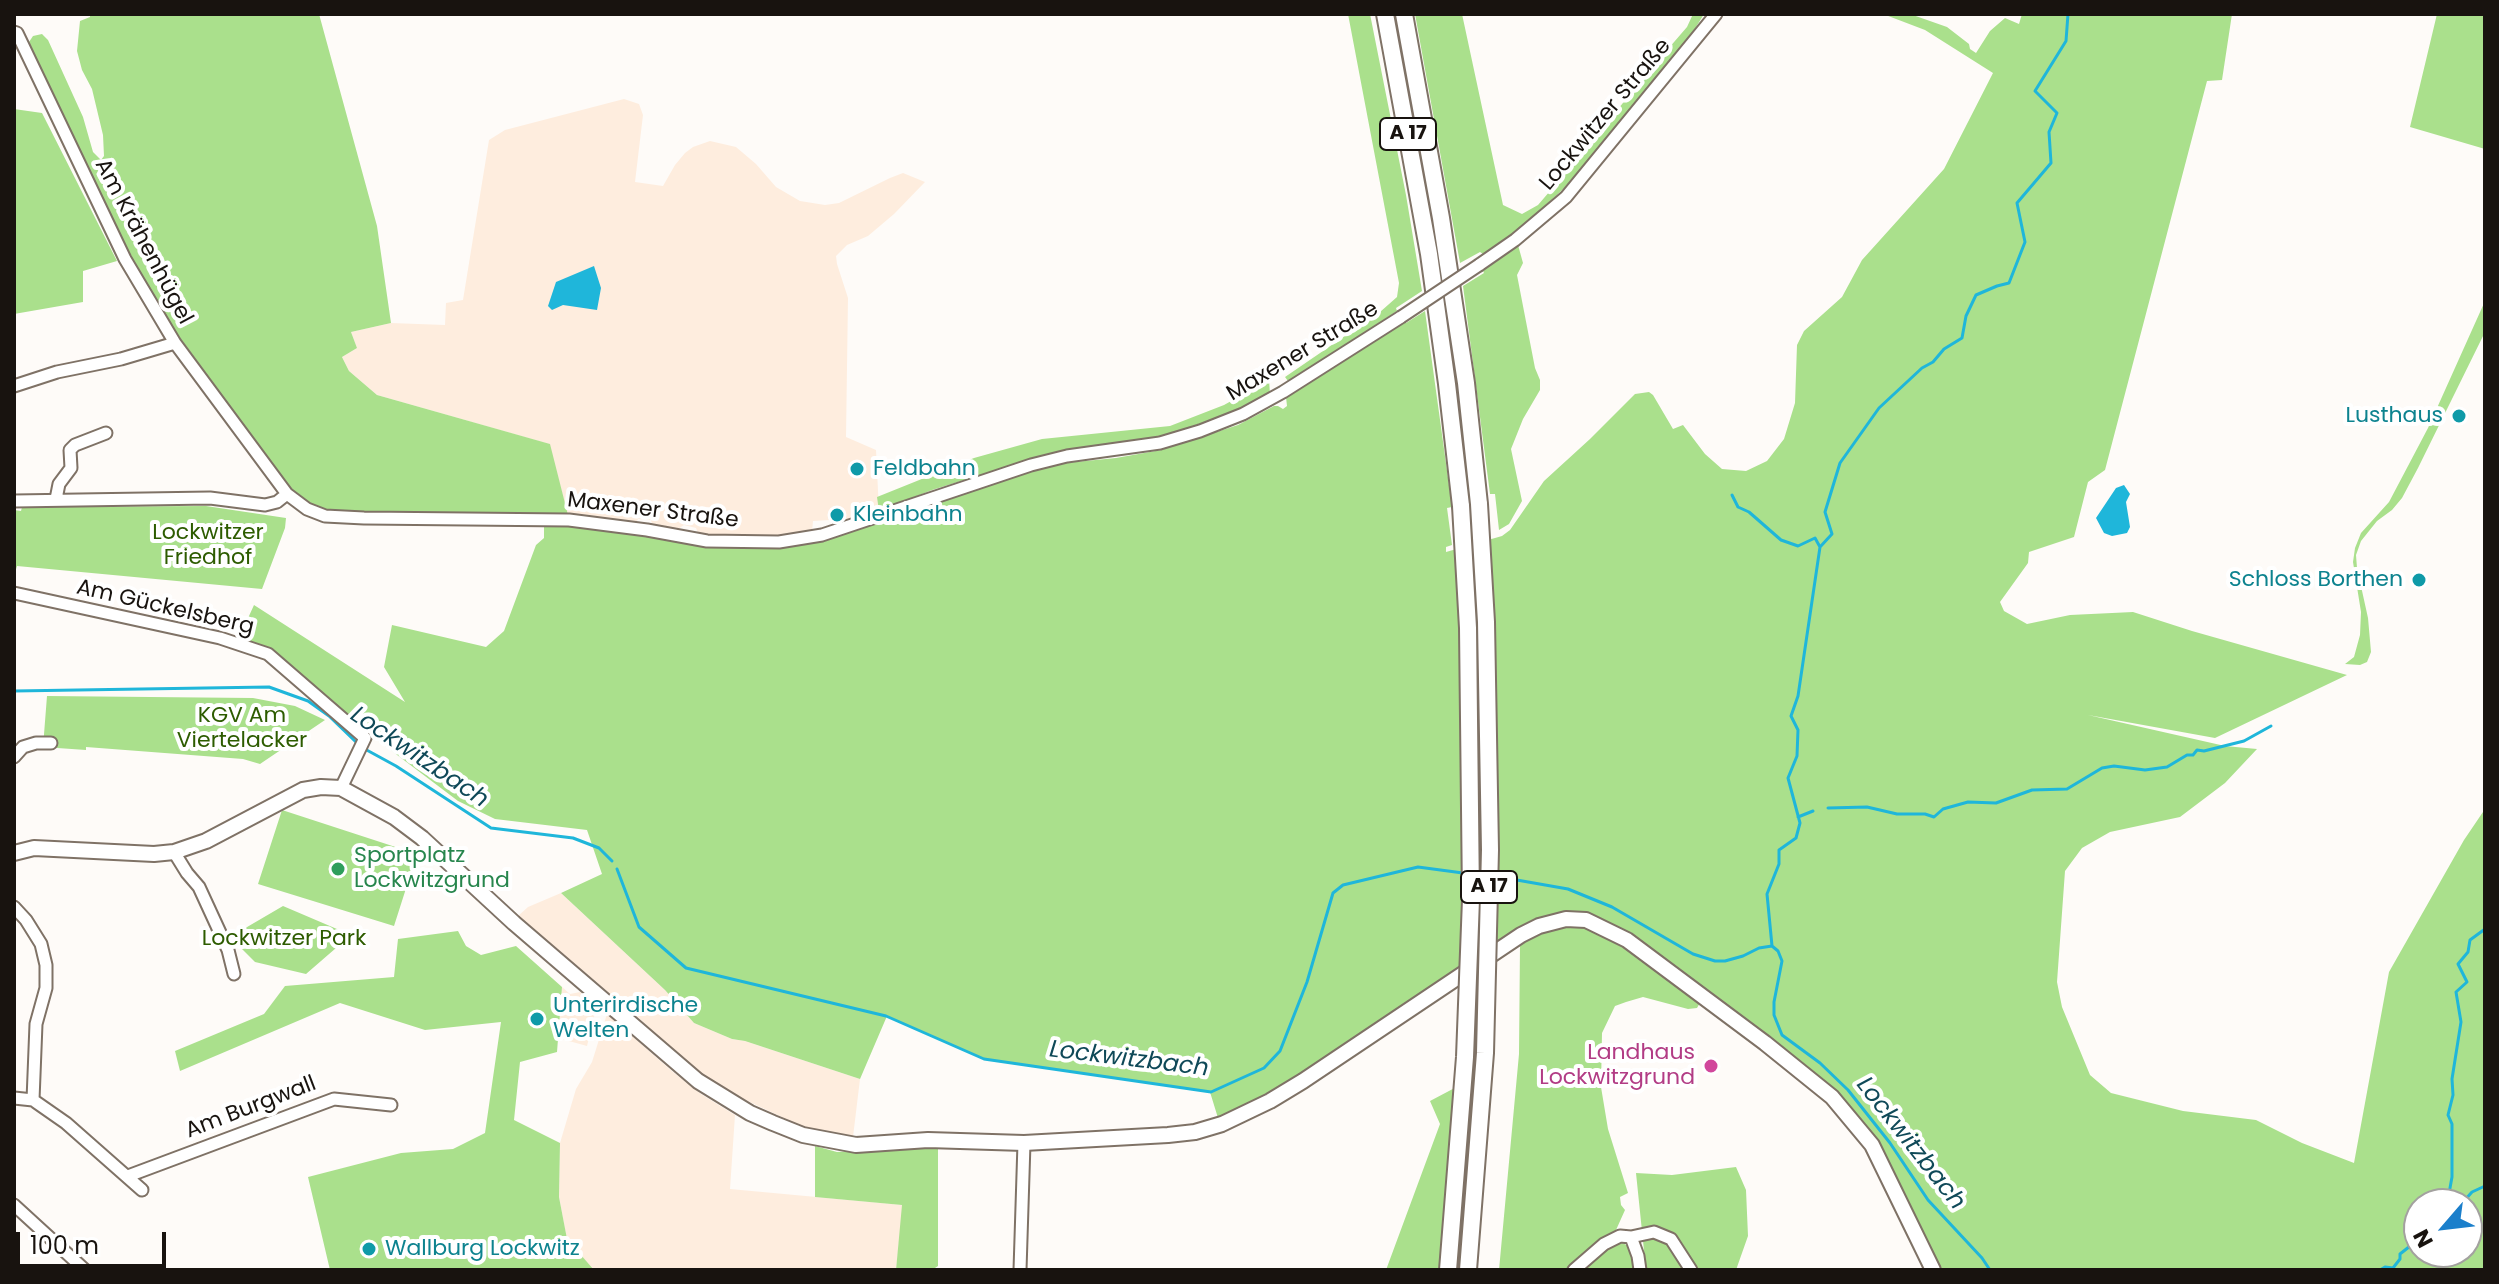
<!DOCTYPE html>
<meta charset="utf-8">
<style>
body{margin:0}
#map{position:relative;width:2499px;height:1284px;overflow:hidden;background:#fefbf8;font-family:Poppins,sans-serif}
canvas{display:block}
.frame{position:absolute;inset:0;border:16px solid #18130f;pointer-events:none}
.north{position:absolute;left:2403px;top:1188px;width:80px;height:80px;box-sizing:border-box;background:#fff;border:2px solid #a3a19f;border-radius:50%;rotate:242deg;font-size:22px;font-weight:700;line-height:32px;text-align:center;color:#18130f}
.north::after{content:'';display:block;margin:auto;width:28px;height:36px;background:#1b7fcb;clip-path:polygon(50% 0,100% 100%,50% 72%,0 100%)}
.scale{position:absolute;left:16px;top:1232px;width:150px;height:36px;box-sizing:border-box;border:4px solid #18130f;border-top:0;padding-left:10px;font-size:24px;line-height:28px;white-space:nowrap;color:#18130f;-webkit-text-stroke:6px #fff;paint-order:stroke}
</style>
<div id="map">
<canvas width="2499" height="1284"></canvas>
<div class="frame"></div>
<div class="north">N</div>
<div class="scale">100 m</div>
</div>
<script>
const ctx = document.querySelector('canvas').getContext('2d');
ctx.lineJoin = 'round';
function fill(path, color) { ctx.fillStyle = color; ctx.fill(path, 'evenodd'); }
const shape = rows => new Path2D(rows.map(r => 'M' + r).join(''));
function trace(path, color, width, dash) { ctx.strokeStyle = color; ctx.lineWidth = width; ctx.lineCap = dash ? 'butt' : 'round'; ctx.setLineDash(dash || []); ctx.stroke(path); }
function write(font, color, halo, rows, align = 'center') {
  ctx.font = font + ' Poppins,sans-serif'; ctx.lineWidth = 8; ctx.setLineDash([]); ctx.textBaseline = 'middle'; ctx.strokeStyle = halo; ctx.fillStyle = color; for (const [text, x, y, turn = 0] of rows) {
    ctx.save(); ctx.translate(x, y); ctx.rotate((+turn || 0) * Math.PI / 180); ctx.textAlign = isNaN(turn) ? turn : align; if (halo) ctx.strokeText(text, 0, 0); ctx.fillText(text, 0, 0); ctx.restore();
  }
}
const built = shape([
 [624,99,639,104,643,115,635,182,663,186,675,165,685,153,693,147,710,141,736,147,756,164,776,187,800,201,825,205,839,203,890,178,903,173,925,182,894,214,868,236,847,245,836,256,837,264,848,298,846,437,876,450,879,511,841,525,835,525,830,520,813,521,812,532,779,538,713,536,698,533,696,528,684,525,678,529,652,524,651,520,638,519,636,523,568,515,549,444,377,395,349,371,342,357,357,348,351,332,391,323,445,325,446,303,463,300,489,140,505,130],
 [561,893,665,990,694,1023,732,1039,745,1041,860,1079,853,1137,805,1128,722,1089,702,1075,641,1020,518,916,528,907],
 [562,987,570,994,580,992,597,1005,587,1046,558,1038],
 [607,1014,673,1072,701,1094,735,1115,730,1189,903,1205,896,1270,594,1270,567,1240,559,1197,560,1143,576,1089,592,1062]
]);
const green = shape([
 [90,14,319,14,377,226,391,323,351,332,357,348,342,357,349,371,377,395,550,444,568,515,360,514,322,510,304,502,293,493,151,298,128,256,59,111,29,42,33,36,42,34,48,40,83,117,93,152,101,160,104,156,103,135,92,89,82,70,77,51,80,21,90,17],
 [1348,14,1370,14,1406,195,1422,291,1396,308,1397,311,1292,381,1288,381,1285,377,1380,312,1397,297,1399,283],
 [1415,14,1462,14,1503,205,1522,214,1538,205,1574,163,1649,71,1687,27,1693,14,1704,14,1688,40,1573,180,1520,229,1483,254,1480,252,1460,263],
 [1883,14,1910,14,1947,27,1969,44,1970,49,1976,53,1990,31,2005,18,2019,24,2022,14,2232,14,2222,80,2207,81,2105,470,2088,482,2074,537,2029,552,2028,563,2000,602,2004,611,2027,624,2070,615,2133,612,2192,631,2347,675,2215,738,2088,715,2225,746,2257,749,2225,783,2180,817,2110,832,2082,848,2065,871,2057,982,2062,1007,2090,1075,2111,1093,2183,1111,2256,1120,2302,1143,2354,1163,2389,972,2464,840,2485,809,2485,1270,1938,1270,1836,1093,1803,1063,1639,942,1567,915,1465,964,1296,1079,1262,1099,1218,1118,1210,1092,984,1059,887,1016,860,1079,745,1041,732,1039,694,1023,665,990,561,893,602,874,587,830,495,819,458,801,368,733,271,649,239,638,254,605,405,702,384,667,392,625,486,647,504,631,536,545,544,538,544,525,568,524,779,546,810,544,1002,479,1065,463,1116,458,1161,450,1238,425,1274,406,1278,406,1283,409,1287,406,1286,397,1404,321,1406,323,1425,311,1452,507,1447,508,1452,545,1446,547,1446,552,1502,536,1510,530,1544,481,1590,439,1635,394,1649,392,1653,395,1673,429,1683,425,1705,454,1722,469,1746,471,1767,461,1784,439,1795,403,1797,345,1804,331,1842,297,1862,260,1944,169,1993,73,1925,30],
 [2419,1204,2467,1204,2467,1252,2419,1252],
 [2437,14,2485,14,2485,149,2410,127],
 [14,109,42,113,117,261,83,271,83,302,14,314],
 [1518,245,1523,263,1517,275,1535,368,1540,380,1540,390,1523,419,1511,449,1522,501,1509,524,1499,530,1495,494,1490,494,1463,286,1484,273,1482,269],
 [2485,301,2485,332,2418,468,2402,498,2392,510,2377,521,2361,541,2356,555,2357,568,2368,618,2371,652,2367,662,2360,665,2345,664,2354,657,2360,635,2361,612,2353,562,2355,548,2361,533,2389,502,2428,428],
 [1269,380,1270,394,1244,409,1201,426,1163,437,1035,458,932,490,879,511,877,497,974,458,1042,439,1170,426,1224,405],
 [206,506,286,518,285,528,262,589,17,566,14,576,14,510,21,511,22,507],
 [47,696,253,698,295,706,325,720,260,764,243,759,86,747,86,750,43,747],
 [282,810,417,854,394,926,258,884],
 [283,906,351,935,306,974,255,962,230,937],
 [1563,926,1581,926,1623,943,1701,1001,1697,1008,1688,1009,1643,997,1626,1002,1615,1006,1602,1033,1601,1087,1608,1129,1628,1193,1620,1197,1621,1205,1625,1210,1616,1230,1567,1270,1499,1270,1519,1054,1520,945,1541,933],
 [458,931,466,946,481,955,516,946,562,987,557,1052,520,1062,514,1120,560,1143,559,1197,567,1239,594,1270,330,1270,308,1177,401,1153,453,1149,485,1133,501,1022,425,1030,340,1003,180,1071,175,1051,264,1014,285,986,394,977,398,939],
 [1475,974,1473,1060,1450,1270,1386,1270,1440,1124,1430,1101,1466,1082],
 [815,1146,837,1152,938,1146,938,1266,932,1270,896,1270,902,1205,815,1197],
 [1736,1167,1746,1190,1748,1236,1736,1270,1646,1270,1636,1173,1672,1175],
 [1619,1241,1628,1246,1636,1270,1580,1270]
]);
const water = shape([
 [594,266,601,288,597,310,563,305,552,310,548,306,556,282],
 [2124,485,2130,494,2126,502,2130,527,2127,533,2112,536,2104,533,2096,518,2116,488]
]);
const stream = shape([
 [1732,495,1738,507,1749,512,1781,540,1798,546,1815,538,1820,547],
 [14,691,269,687,308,701,329,716,357,743],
 [363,748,396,766,491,828,573,838,599,848,612,861],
 [1828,808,1867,807,1897,814,1925,814,1934,817,1943,809,1968,802,1996,803,2032,790,2067,789,2102,768,2114,766,2145,770,2167,767,2187,755,2193,755,2197,750,2204,751,2244,741,2271,726],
 [1798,817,1813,811],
 [617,869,639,927,686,968,886,1016,984,1059,1211,1092,1264,1068,1280,1051,1307,982,1333,893,1343,885,1418,867,1463,873],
 [1494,876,1568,889,1612,907,1693,954,1715,961,1725,961,1743,956,1759,948,1772,946,1778,951,1782,961,1774,1002,1774,1015,1782,1035,1820,1063,1848,1090,1890,1143,1928,1200,1982,1258,1990,1270],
 [1772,946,1767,894,1779,864,1779,850,1796,838,1800,823,1788,778,1797,756,1798,730,1791,716,1798,696,1820,547,1832,534,1825,512,1840,463,1879,408,1922,368,1933,362,1944,349,1962,338,1966,316,1976,295,1997,286,2009,283,2025,242,2017,203,2051,163,2049,132,2057,113,2035,91,2066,41,2068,14],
 [2448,1199,2464,1201,2472,1192,2485,1186],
 [2443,1204,2448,1199,2452,1177,2452,1124,2448,1115,2453,1095,2452,1079,2461,1022,2456,992,2467,982,2458,964,2468,952,2470,940,2485,929],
 [2380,1270,2385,1267,2393,1268,2400,1259,2400,1254,2419,1239]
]);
const minor = shape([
 [14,32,17,33,125,259,175,343,287,494,307,509,325,516,364,518,569,520,647,530,707,541,779,542,822,535,1031,465,1067,456,1160,443,1200,431,1243,414,1283,392,1401,317],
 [1479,265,1515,240,1566,197,1716,14],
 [14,386,57,372,121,359,175,343],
 [56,499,59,484,71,468,70,450,75,445,106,433],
 [14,501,210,498,265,505,277,502,287,494],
 [14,593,220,638,268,654,365,738,341,788],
 [14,757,23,747,36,743,51,743],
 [174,852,187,873,199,887,228,950,234,974],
 [14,907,26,920,41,944,46,965,46,988,36,1024,33,1100],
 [14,1098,33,1100,66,1123,142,1190],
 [128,1176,334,1099,391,1105],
 [14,1205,85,1270],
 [1631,1237,1654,1232,1671,1239,1691,1270],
 [1631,1237,1638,1256,1640,1270],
 [1020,1270,1024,1143],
 [1574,1270,1604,1244,1620,1236,1631,1237]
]);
const major = shape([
 [14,853,34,848,154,854,174,852,206,841,303,790,321,787,341,788,394,817,422,838,514,923,698,1081,750,1113,773,1123,803,1135,856,1145,928,1140,1024,1143,1168,1135,1195,1132,1222,1124,1270,1101,1303,1081,1521,935,1539,926,1566,919,1586,920,1627,940,1765,1043,1832,1097,1872,1145,1933,1270]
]);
const highway = shape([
 [1385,14,1429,254,1447,384,1461,506],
 [1404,14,1441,218,1466,383,1479,504]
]);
const minorBridge = shape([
 [1401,317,1479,265]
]);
const highwayBridge = shape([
 [1448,1270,1465,1057,1471,899,1468,628,1461,506],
 [1468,1270,1485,1053,1490,850,1486,622,1479,504]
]);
const markers = [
 [2459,416,8,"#0f9aa8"],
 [857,469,8,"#0f9aa8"],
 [837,515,8,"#0f9aa8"],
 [2419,580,8,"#0f9aa8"],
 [338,869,8,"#2e9e5b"],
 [537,1019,8,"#0f9aa8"],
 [1711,1066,8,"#d1479c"],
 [369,1249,8,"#0f9aa8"]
];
const shields = [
 [1408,134,56],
 [1489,887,56]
];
const shieldNames = [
 ["A 17",1408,134],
 ["A 17",1489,887]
];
const streetNames = [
 ["Lockwitzer Straße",1606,115,-50],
 ["Am Krähenhügel",143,242,62],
 ["Maxener Straße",1303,352,-31],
 ["Maxener Straße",653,511,7],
 ["Am Gückelsberg",165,608,13],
 ["Am Burgwall",251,1108,-21]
];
const cultureNames = [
 ["Lusthaus",2443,416,"right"],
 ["Feldbahn",873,469],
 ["Kleinbahn",853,515],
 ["Schloss Borthen",2403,580,"right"],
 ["Unterirdische",553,1006],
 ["Welten",553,1031],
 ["Wallburg Lockwitz",385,1249]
];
const parkNames = [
 ["Lockwitzer",208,533],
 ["Friedhof",208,558],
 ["KGV Am",242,716],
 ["Viertelacker",242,741],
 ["Lockwitzer Park",284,939]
];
const leisureNames = [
 ["Sportplatz",354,856],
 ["Lockwitzgrund",354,881]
];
const hotelNames = [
 ["Landhaus",1695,1053],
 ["Lockwitzgrund",1695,1078]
];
const waterNames = [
 ["Lockwitzbach",419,758,34],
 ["Lockwitzbach",1129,1060,7],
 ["Lockwitzbach",1910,1144,52]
];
fill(built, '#feedde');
fill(green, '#aae08c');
fill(water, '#1fb6da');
trace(stream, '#1fb6da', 3);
trace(minor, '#7f7266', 15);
trace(major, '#7f7266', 18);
trace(highway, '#7f7266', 20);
trace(minor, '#fff', 11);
trace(major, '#fff', 14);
trace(highway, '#fff', 16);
trace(minorBridge, '#7f7266', 15, []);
trace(highwayBridge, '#7f7266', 20, []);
trace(minorBridge, '#fff', 11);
trace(highwayBridge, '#fff', 16);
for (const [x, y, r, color] of markers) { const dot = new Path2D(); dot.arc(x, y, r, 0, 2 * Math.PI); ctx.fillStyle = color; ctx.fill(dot); trace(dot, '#fff', 3); }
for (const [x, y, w] of shields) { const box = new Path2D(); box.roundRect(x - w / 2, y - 16, w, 32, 6); ctx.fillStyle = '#fff'; ctx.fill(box); trace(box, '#18130f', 2); }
write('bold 20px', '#18130f', null, shieldNames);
write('22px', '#18130f', '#fff', streetNames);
write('22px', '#0d838f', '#fff', cultureNames, 'left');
write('22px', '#2d5c00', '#fff', parkNames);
write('22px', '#27864d', '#fff', leisureNames, 'left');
write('22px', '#b23c85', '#fff', hotelNames, 'right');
write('italic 24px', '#0f4958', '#fff', waterNames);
</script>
